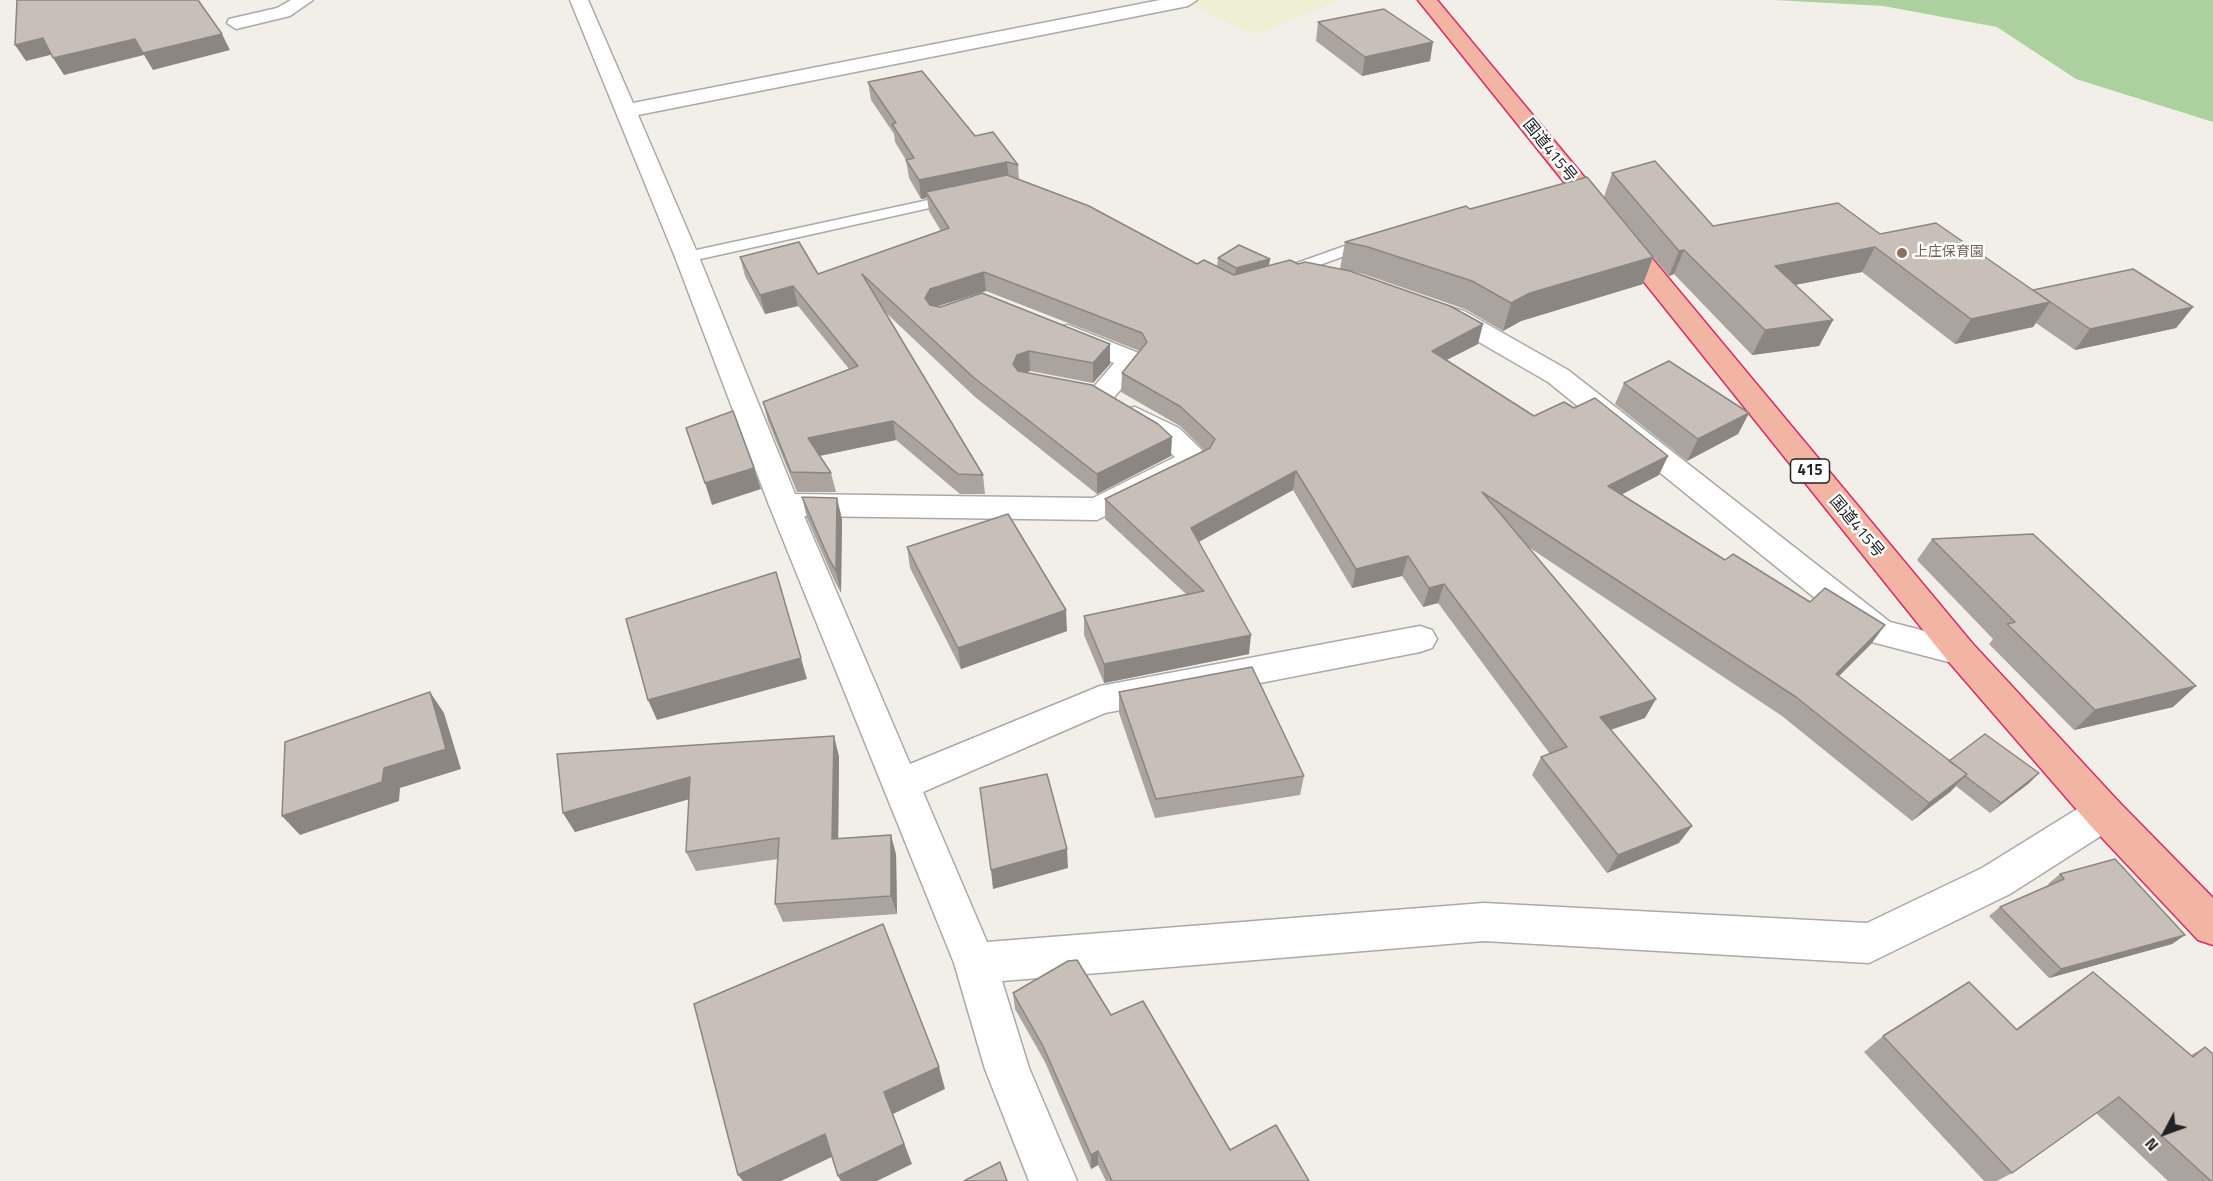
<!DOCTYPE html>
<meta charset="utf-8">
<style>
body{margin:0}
#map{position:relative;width:2213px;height:1181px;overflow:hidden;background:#f2efe9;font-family:"Titillium Web",sans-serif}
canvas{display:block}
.north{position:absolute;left:2135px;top:1103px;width:60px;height:60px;-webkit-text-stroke:4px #fff;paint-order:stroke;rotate:229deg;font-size:16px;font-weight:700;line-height:24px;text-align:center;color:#222}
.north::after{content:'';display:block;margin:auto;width:21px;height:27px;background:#222;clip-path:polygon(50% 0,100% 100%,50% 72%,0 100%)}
</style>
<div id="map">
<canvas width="2213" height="1181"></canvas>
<div class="north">N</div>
</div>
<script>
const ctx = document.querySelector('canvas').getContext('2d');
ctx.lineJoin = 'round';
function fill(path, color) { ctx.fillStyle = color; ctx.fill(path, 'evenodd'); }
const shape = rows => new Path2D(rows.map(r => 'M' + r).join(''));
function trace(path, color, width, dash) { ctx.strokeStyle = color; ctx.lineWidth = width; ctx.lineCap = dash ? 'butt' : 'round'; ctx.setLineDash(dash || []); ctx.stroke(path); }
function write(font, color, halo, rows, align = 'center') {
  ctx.font = font + ' "Titillium Web","Noto Sans JP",sans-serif'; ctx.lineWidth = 5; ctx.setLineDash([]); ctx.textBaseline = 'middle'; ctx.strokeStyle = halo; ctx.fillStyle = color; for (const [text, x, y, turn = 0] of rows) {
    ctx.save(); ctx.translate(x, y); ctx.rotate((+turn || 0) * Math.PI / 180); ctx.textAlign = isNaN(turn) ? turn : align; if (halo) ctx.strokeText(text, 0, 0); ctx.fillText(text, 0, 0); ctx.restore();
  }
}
const farmland = shape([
 [1178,0,1341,0,1255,35]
]);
const forest = shape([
 [1774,0,2213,0,2213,122,2076,79,1997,27,1883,6]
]);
const service = shape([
 [956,194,961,195,963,198,961,201,687,262,679,257,687,252,956,194],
 [1370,237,1375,239,1378,242,1375,245,1292,275,1280,275,1278,272,1280,269,1370,237]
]);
const minor = shape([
 [291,0,313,0,290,16,236,29,227,23,229,19,277,8,291,0],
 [570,0,588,0,633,103,1160,0,1197,0,1188,6,638,115,699,257,795,494,1093,498,1175,457,1159,442,1125,423,1121,416,1125,409,1135,407,1179,428,1211,459,1207,466,1097,520,804,516,910,764,1100,686,1420,626,1432,630,1437,639,1432,648,1420,652,1105,713,923,792,987,942,1484,903,1867,923,1982,868,2090,801,2104,796,2118,801,2123,813,2118,825,2010,894,1869,963,1484,941,1002,981,1029,1068,1077,1181,1029,1181,985,1069,954,963,769,505,675,257,570,0],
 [1440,304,1464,311,1568,370,1890,622,1972,643,1977,652,1972,661,1960,665,1868,641,1548,382,1446,323,1431,318,1427,312,1431,306,1440,304],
 [1068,325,1141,354,1145,360,1111,401,1101,404,1091,401,1087,395,1114,363,1059,339,1055,333,1059,327,1068,325]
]);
const trunk = shape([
 [1418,0,1437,0,1972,643,2118,801,2213,898,2213,945,2198,940,2090,825,1948,661,1418,0]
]);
const wall = shape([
 [1318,22,1430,61,1362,76,1316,41],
 [868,82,975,136,1018,165,1019,179,1197,264,1217,266,1218,258,1270,259,1269,265,1298,264,1340,269,1345,242,1470,209,1653,257,1643,284,1521,321,1503,331,1465,309,1363,274,1351,271,1478,344,1446,360,1534,416,1659,475,1621,495,1725,560,1810,602,1885,625,1871,644,1839,676,1949,761,2039,773,2028,784,1990,813,1956,786,1950,792,1912,821,1782,716,1527,546,1645,718,1611,730,1679,843,1607,873,1532,775,1541,757,1550,754,1438,603,1423,607,1402,576,1352,588,1293,490,1199,542,1249,654,1104,683,1084,635,1084,616,1186,594,1105,519,1105,499,1205,451,1180,426,1121,392,1122,373,1140,351,986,291,937,306,1110,344,1110,364,1093,383,1030,371,1026,372,1171,456,1097,494,975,397,884,311,983,475,985,494,960,494,896,440,820,456,831,473,836,492,797,492,768,421,763,402,849,369,798,306,765,314,745,276,740,257,818,274,941,231,929,211,927,198,921,199,909,178,906,160,895,142,894,134,871,100],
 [1612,173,1713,226,1880,234,2033,290,2193,307,2176,328,2075,350,2036,323,2033,327,1955,344,1862,272,1795,285,1833,320,1819,346,1752,355,1674,274,1669,276,1604,197],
 [1624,383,1749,413,1738,434,1687,461,1615,404],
 [802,497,842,519,841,593,834,580,807,518],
 [1932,539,2173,707,2074,730,1989,644,1993,639,1917,560],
 [907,547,1067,631,961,669,910,568],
 [1119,692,1304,776,1300,795,1155,818,1119,713],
 [834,736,839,757,838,839,896,854,897,914,783,922,775,904,778,859,696,871,686,852,689,799,575,832,563,813],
 [2060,874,2185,935,2172,944,2049,978,1989,916,2000,907,2049,885,2048,884],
 [2093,972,2191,1055,2205,1047,2213,1181,2168,1181,2096,1113,2012,1173,1997,1181,1984,1181,1864,1052,1883,1036,2016,1029,2070,988],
 [1013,993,1111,1015,1230,1150,1309,1181,1106,1181,1098,1165,1091,1169,1045,1062,1015,1009]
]);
const shadedWall = shape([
 [222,34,230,50,153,70,144,55,64,75,53,58,135,39],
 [43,38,54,54,26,61,15,45],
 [1433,42,1430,61,1362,76,1365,57],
 [1007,162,1009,180,926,192,927,198,921,199,919,180],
 [1875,247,1862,272,1763,291,1775,266],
 [1684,250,1674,274,1669,276,1679,251],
 [1653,257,1643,284,1521,321,1503,331,1511,303,1530,293],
 [1270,259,1268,270,1235,279,1236,268],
 [984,272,986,291,932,308,925,298,930,289],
 [793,286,798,306,765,314,760,295],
 [2050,302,2033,327,1955,344,1971,319],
 [2193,307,2176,328,2075,350,2090,329],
 [1833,320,1819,346,1752,355,1765,330],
 [1483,324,1478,344,1427,370,1432,351],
 [1110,344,1110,364,1093,383,1093,363],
 [1029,351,1030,371,1018,375,1013,364,1017,355],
 [1749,413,1738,434,1687,461,1698,439],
 [893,421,896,440,813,457,808,438],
 [1172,437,1171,456,1097,494,1097,474],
 [1668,456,1659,475,1599,506,1608,486],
 [754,468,761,489,712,505,705,483],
 [1296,471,1293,490,1189,547,1191,528],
 [837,498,842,519,841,593,836,571],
 [1408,556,1402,576,1352,588,1356,569],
 [776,572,807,679,657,720,648,700],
 [1444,584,1438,603,1423,607,1429,588],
 [1066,610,1067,631,961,669,958,648],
 [1885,625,1871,644,1822,693,1836,674],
 [1251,635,1249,654,1104,683,1104,664],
 [2196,686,2173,707,2074,730,2095,710],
 [430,692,444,713,461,769,400,788,399,801,300,835,282,816],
 [1656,699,1645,718,1591,736,1600,717],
 [834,736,839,757,838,858,832,839],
 [2039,773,2028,784,1990,813,2001,803],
 [1967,774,1950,792,1912,821,1929,803],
 [690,777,700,796,575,832,563,813],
 [1692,826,1679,843,1607,873,1618,855],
 [891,835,896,854,897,914,891,896],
 [1067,849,1068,868,993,889,991,870],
 [2185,935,2172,944,2049,978,2061,969],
 [939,1067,945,1089,893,1114,912,1164,877,1181,841,1181,838,1176,884,1092],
 [825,1134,836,1155,781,1181,743,1181,738,1175],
 [1098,1151,1098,1165,1091,1169,1091,1155]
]);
const building = shape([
 [17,0,198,0,222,34,143,53,135,39,53,58,43,38,15,45,17,0],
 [1384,9,1433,42,1365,57,1318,22,1384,9],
 [922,71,975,136,993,132,1018,165,1007,162,919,180,906,160,914,158,892,124,896,123,868,82,922,71],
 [1655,161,1713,226,1838,203,1880,234,1936,223,2050,302,1971,319,1875,247,1775,266,1833,320,1765,330,1684,250,1679,251,1612,173,1655,161],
 [1007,175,1089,206,1197,264,1204,260,1234,275,1290,260,1298,264,1305,262,1350,271,1450,306,1483,324,1432,351,1534,416,1564,402,1574,408,1595,398,1668,456,1608,486,1725,560,1733,554,1810,602,1825,588,1885,625,1836,674,1967,774,1929,803,1796,697,1482,492,1656,699,1600,717,1692,826,1618,855,1541,757,1567,747,1444,584,1429,588,1408,556,1356,569,1296,471,1191,528,1251,635,1104,664,1084,616,1204,591,1105,499,1210,448,1215,439,1181,407,1122,373,1147,342,1142,333,984,272,930,289,925,298,930,305,940,307,982,293,1110,344,1093,363,1029,351,1017,355,1013,364,1018,371,1092,385,1158,424,1172,437,1097,474,973,377,862,274,983,475,958,474,893,421,808,438,831,473,791,472,763,402,858,366,793,286,760,295,740,257,799,242,818,274,949,228,926,192,1007,175],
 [1587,177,1653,257,1530,293,1511,303,1472,281,1368,247,1345,242,1466,206,1470,209,1587,177],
 [1239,245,1270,259,1236,268,1218,258,1239,245],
 [2133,269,2193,307,2090,329,2033,290,2133,269],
 [1669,361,1749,413,1698,439,1624,383,1669,361],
 [733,411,754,468,705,483,686,428,733,411],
 [802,497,837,498,836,571,829,559,802,497],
 [1008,514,1066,610,958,648,907,547,1008,514],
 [2033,534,2196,686,2095,710,2007,624,2015,622,1932,539,2033,534],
 [776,572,801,658,648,700,626,619,776,572],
 [1252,667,1304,776,1156,799,1119,692,1252,667],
 [430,692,446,749,384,768,382,782,282,816,285,742,430,692],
 [1985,734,2039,773,2001,803,1965,776,1967,774,1949,761,1985,734],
 [834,736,832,839,891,835,891,896,775,904,779,838,686,852,690,777,563,813,557,754,834,736],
 [1047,774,1067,849,991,870,980,788,1047,774],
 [2115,859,2185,935,2061,969,2000,907,2064,879,2060,874,2115,859],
 [883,924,939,1067,884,1092,904,1144,838,1176,825,1134,738,1175,694,1004,883,924],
 [1077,960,1111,1015,1143,1001,1230,1150,1276,1125,1309,1181,1112,1181,1098,1151,1091,1155,1043,1046,1013,993,1068,961,1077,960],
 [2093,972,2193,1057,2205,1047,2213,1054,2213,1181,2211,1181,2119,1097,2012,1173,1883,1036,1969,982,2017,1030,2093,972],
 [1000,1162,1007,1181,964,1181,1000,1162]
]);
const markers = [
 [1902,253,6,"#8d6e63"]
];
const farEducationnames = [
 ["上庄保育園",1914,253]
];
const shields = [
 [1810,471,39]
];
const shieldNames = [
 ["415",1810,471]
];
const streetNames = [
 ["国道415号",1549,151,51],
 ["国道415号",1856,527,50]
];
fill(farmland, '#eef0d5');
fill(forest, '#add19e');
trace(service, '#a9a9a9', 3);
trace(minor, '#a9a9a9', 3);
trace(trunk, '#dc2a67', 3);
fill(service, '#fff');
fill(minor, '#fff');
fill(trunk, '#f2b4a3');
fill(wall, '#aba49e');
fill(shadedWall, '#8b8681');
fill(building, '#c7bfb8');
trace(building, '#8b8681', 1.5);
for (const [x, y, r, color] of markers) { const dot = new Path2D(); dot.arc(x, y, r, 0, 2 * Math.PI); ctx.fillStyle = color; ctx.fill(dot); trace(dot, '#fff', 2); }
write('14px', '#785e54', '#fff', farEducationnames, 'left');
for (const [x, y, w] of shields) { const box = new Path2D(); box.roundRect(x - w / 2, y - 12, w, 24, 4.5); ctx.fillStyle = '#fff'; ctx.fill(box); trace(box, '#222', 1.5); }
write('bold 15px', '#222', null, shieldNames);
write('16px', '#222', '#fff', streetNames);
</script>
